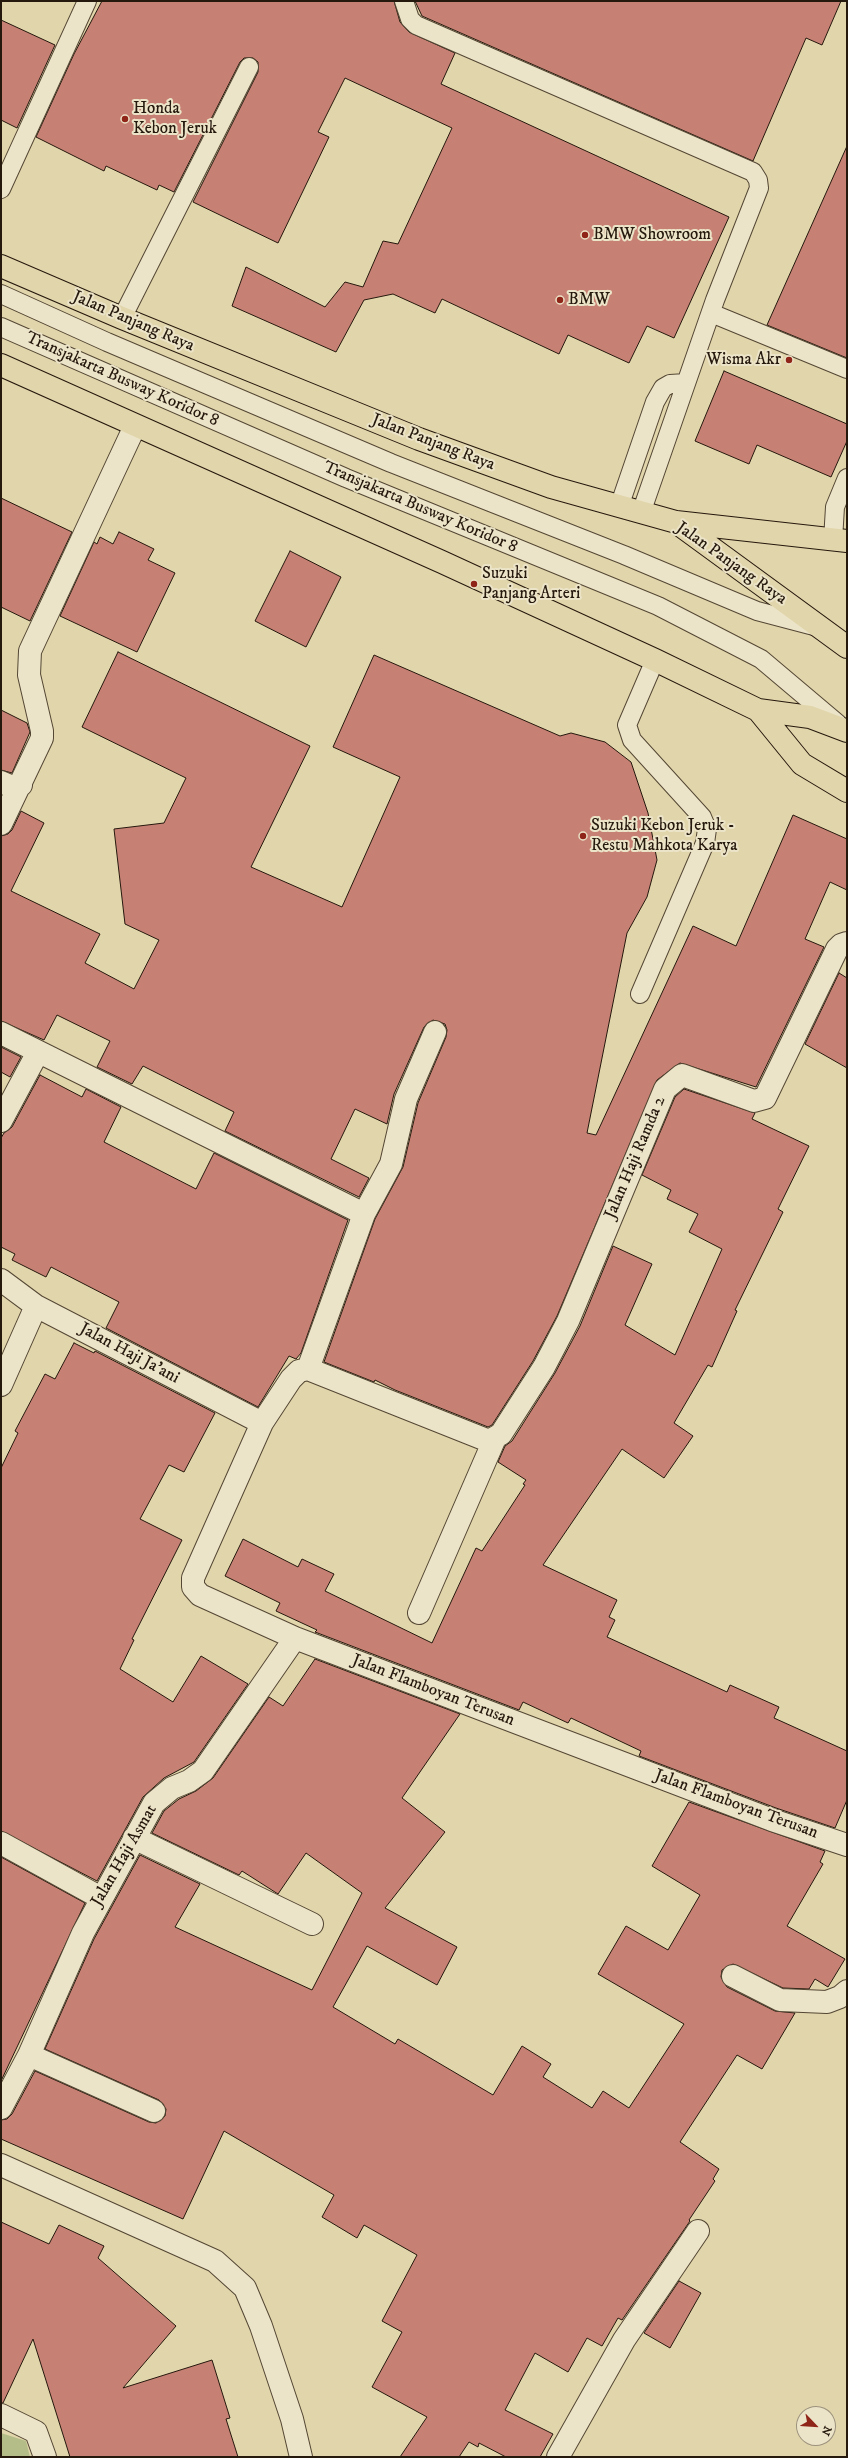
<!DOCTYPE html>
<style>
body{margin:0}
#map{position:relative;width:848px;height:2458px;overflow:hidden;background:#e1d5ab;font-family:"IM FELL DW Pica",serif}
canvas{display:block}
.frame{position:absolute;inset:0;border:2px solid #25180d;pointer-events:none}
.north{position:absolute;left:796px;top:2406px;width:40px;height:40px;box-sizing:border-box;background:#ece4c8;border:1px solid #9c927d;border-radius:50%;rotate:115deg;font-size:11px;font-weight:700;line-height:16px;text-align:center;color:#25180d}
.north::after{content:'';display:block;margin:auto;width:14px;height:18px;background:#8f2418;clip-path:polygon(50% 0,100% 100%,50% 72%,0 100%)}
</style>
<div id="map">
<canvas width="848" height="2458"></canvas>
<div class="frame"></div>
<div class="north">N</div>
</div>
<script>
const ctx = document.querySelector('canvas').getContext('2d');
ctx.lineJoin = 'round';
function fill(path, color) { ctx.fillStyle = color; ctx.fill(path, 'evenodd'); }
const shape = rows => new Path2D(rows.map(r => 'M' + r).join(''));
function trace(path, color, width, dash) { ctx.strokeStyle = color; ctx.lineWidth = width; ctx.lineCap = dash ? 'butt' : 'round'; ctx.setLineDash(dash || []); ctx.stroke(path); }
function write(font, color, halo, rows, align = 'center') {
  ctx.font = font + ' "IM FELL DW Pica",serif'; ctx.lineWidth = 4; ctx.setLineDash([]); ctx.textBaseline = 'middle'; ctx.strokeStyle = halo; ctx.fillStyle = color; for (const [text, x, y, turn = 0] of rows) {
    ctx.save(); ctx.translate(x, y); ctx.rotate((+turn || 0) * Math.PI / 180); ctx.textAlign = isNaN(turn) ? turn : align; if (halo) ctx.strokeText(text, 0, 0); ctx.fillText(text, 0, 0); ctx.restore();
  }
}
const green = shape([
 [1,2433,26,2441,30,2457,1,2457]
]);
const building = shape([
 [102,1,394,1,400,22,409,32,455,53,441,84,729,217,674,338,647,326,629,363,568,335,559,354,442,299,435,313,393,294,364,300,336,352,232,306,246,267,325,307,345,282,363,287,383,241,398,244,452,128,345,78,318,132,329,137,278,243,193,202,258,72,258,62,253,58,244,58,240,62,174,192,159,185,157,190,106,166,104,171,36,137,74,54,102,1],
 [415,1,841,1,822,45,806,38,753,161,422,16,415,1],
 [1,20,55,45,17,128,1,120,1,20],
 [847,146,847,358,767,325,847,146],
 [724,371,847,424,847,441,831,477,757,445,749,464,695,441,724,371],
 [1,498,72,532,30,621,1,607,1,498],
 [119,532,154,549,148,560,175,573,137,652,60,616,94,542,97,544,100,537,113,544,119,532],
 [290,551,341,577,306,647,255,621,290,551],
 [118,652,310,746,251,867,342,907,400,777,333,747,374,655,560,736,571,733,605,742,631,762,648,813,657,860,647,897,627,933,587,1133,596,1135,693,926,736,946,793,815,847,839,847,890,830,882,805,939,824,947,756,1087,680,1063,657,1080,557,1316,533,1361,492,1425,488,1427,395,1390,375,1380,374,1382,324,1362,375,1219,403,1167,418,1103,446,1037,447,1030,445,1024,433,1020,424,1027,394,1094,387,1124,355,1109,331,1159,369,1178,359,1197,225,1131,234,1112,143,1066,132,1084,97,1067,110,1041,57,1015,44,1040,1,1021,1,836,8,834,12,830,21,811,44,823,11,891,100,934,85,963,134,989,159,940,125,924,114,829,164,823,186,778,82,727,118,652],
 [1,710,27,723,30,732,12,773,1,770,1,710],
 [839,973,847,978,847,1068,805,1044,839,973],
 [1,1047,21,1057,10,1077,1,1072,1,1047],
 [40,1075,82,1097,86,1089,121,1107,104,1142,196,1189,214,1153,348,1220,301,1353,296,1359,289,1356,258,1407,106,1328,119,1302,51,1267,46,1277,12,1260,15,1254,1,1247,1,1138,4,1133,12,1127,40,1075],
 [684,1089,755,1113,752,1119,809,1146,778,1209,783,1212,735,1310,737,1311,712,1367,708,1365,674,1423,693,1436,664,1478,622,1449,543,1565,617,1600,609,1617,615,1620,607,1637,727,1692,730,1685,779,1707,774,1718,847,1751,847,1800,835,1828,776,1808,639,1756,641,1751,571,1718,568,1723,523,1702,519,1710,315,1632,317,1630,276,1611,280,1603,225,1576,243,1539,298,1567,302,1559,334,1574,325,1591,432,1643,476,1548,482,1551,525,1485,523,1484,526,1480,498,1462,505,1446,512,1441,555,1373,580,1326,613,1246,652,1264,625,1325,675,1355,722,1249,689,1232,698,1214,667,1199,671,1190,642,1175,675,1097,684,1089],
 [74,1343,94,1353,95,1351,215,1413,184,1472,169,1465,140,1519,182,1540,132,1639,134,1640,120,1669,173,1702,201,1656,248,1684,194,1762,164,1778,143,1797,97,1881,1,1831,1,1468,18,1433,15,1431,45,1374,55,1379,74,1343],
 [315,1659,460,1714,402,1798,445,1832,385,1908,457,1947,437,1985,367,1946,333,2007,395,2044,398,2039,493,2095,522,2046,551,2064,543,2077,592,2108,603,2091,629,2108,684,2024,598,1974,626,1926,668,1950,700,1895,652,1866,689,1802,825,1851,820,1862,823,1864,787,1926,845,1959,828,1987,815,1979,809,1989,783,1988,733,1964,722,1970,721,1977,727,1987,775,2011,795,2013,762,2069,737,2055,680,2142,719,2169,713,2179,715,2181,689,2220,690,2221,622,2320,618,2318,602,2346,587,2338,568,2372,535,2353,505,2410,553,2434,540,2457,506,2457,479,2443,478,2447,469,2442,459,2457,400,2457,427,2417,372,2387,402,2332,382,2321,417,2255,364,2225,357,2238,322,2217,334,2195,224,2131,183,2219,1,2139,1,2120,7,2119,12,2114,35,2071,149,2122,156,2123,165,2116,166,2109,159,2100,45,2049,94,1939,140,1855,200,1884,175,1927,312,1990,362,1893,306,1853,278,1894,242,1871,239,1875,152,1833,164,1811,179,1799,196,1791,213,1778,269,1697,283,1706,315,1659],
 [1,1857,85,1903,1,2081,1,1857],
 [1,2222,49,2244,59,2225,104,2246,98,2258,176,2326,123,2388,212,2360,230,2418,226,2419,238,2457,70,2457,33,2339,3,2403,1,2403,1,2222],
 [679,2281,701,2293,670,2348,644,2333,679,2281]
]);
const lane = shape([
 [404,1,410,19,416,25,753,172,758,180,759,188,715,300,641,513],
 [1,189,87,1],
 [1,294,107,342,391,463,624,555,757,611,814,626],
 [711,313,847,369],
 [122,318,249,67],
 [1,327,346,478,658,606,761,659,838,724],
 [619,507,655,402,663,388,670,384,686,383],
 [833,540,835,507,847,478],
 [640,994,705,843,707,829,702,817,632,740,627,725,655,660]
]);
const street = shape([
 [1,782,15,788,21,785],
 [1,824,42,738,42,731,29,675,30,651,135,426],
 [847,943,841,945,837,949,765,1098,754,1101,682,1075,665,1089,568,1321,544,1367,501,1434,489,1441,308,1369,299,1371,291,1379,262,1423,193,1578,193,1587,200,1595,295,1638,772,1820,847,1845],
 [1,1033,364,1214],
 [1,1121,38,1052],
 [1,1280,36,1306,262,1423],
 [308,1369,364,1214,391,1164,406,1099,435,1032],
 [1,1385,36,1306],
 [419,1613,495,1438],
 [134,1838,312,1924],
 [1,1843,101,1898],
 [733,1976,780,2000,827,2002,840,1997,847,1991],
 [29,2055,154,2111],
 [1,2108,29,2055,83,1933,154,1803,172,1788,189,1781,203,1771,295,1638],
 [1,2165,215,2261,245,2288,261,2326,292,2419,301,2457],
 [1,2415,36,2432,45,2457],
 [558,2457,624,2340,698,2231]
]);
const primary = shape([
 [1,266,122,318,419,439,551,487,676,522,847,647],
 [1,365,442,562,655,660,758,710,810,717,847,731],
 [676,522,847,541],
 [758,710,802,764,847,791]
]);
const markers = [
 [125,119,4,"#8f2418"],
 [585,235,4,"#8f2418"],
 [560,300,4,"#8f2418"],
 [789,360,4,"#8f2418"],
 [474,584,4,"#8f2418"],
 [583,836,4,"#8f2418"]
];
const poiNames = [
 ["Honda",133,109],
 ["Kebon Jeruk",133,129],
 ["BMW Showroom",593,235],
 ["BMW",568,300],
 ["Wisma Akr",781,360,"right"],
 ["Suzuki",482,574],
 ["Panjang Arteri",482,594],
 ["Suzuki Kebon Jeruk -",591,826],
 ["Restu Mahkota Karya",591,846]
];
const streetNames = [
 ["Jalan Panjang Raya",133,322,23],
 ["Transjakarta Busway Koridor 8",122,380,24],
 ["Jalan Panjang Raya",433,443,21],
 ["Transjakarta Busway Koridor 8",420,508,23],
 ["Jalan Panjang Raya",731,564,35],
 ["Jalan Haji Ramda 2",636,1158,-67],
 ["Jalan Haji Ja'ani",129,1354,28],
 ["Jalan Flamboyan Terusan",433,1691,21],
 ["Jalan Flamboyan Terusan",736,1805,20],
 ["Jalan Haji Asmat",125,1856,-60]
];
fill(green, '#b4bd88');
fill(building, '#c78074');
trace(building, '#25180d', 1);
trace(lane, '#544734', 20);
trace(street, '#544734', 24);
trace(primary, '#25180d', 24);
trace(lane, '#ece4c8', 18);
trace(street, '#ece4c8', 22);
trace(primary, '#e1d5ab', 22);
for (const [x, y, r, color] of markers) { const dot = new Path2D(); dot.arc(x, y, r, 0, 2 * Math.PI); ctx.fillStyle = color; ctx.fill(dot); trace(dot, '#ece4c8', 1.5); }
write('17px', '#25180d', '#ece4c8', poiNames, 'left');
write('17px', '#25180d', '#ece4c8', streetNames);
</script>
